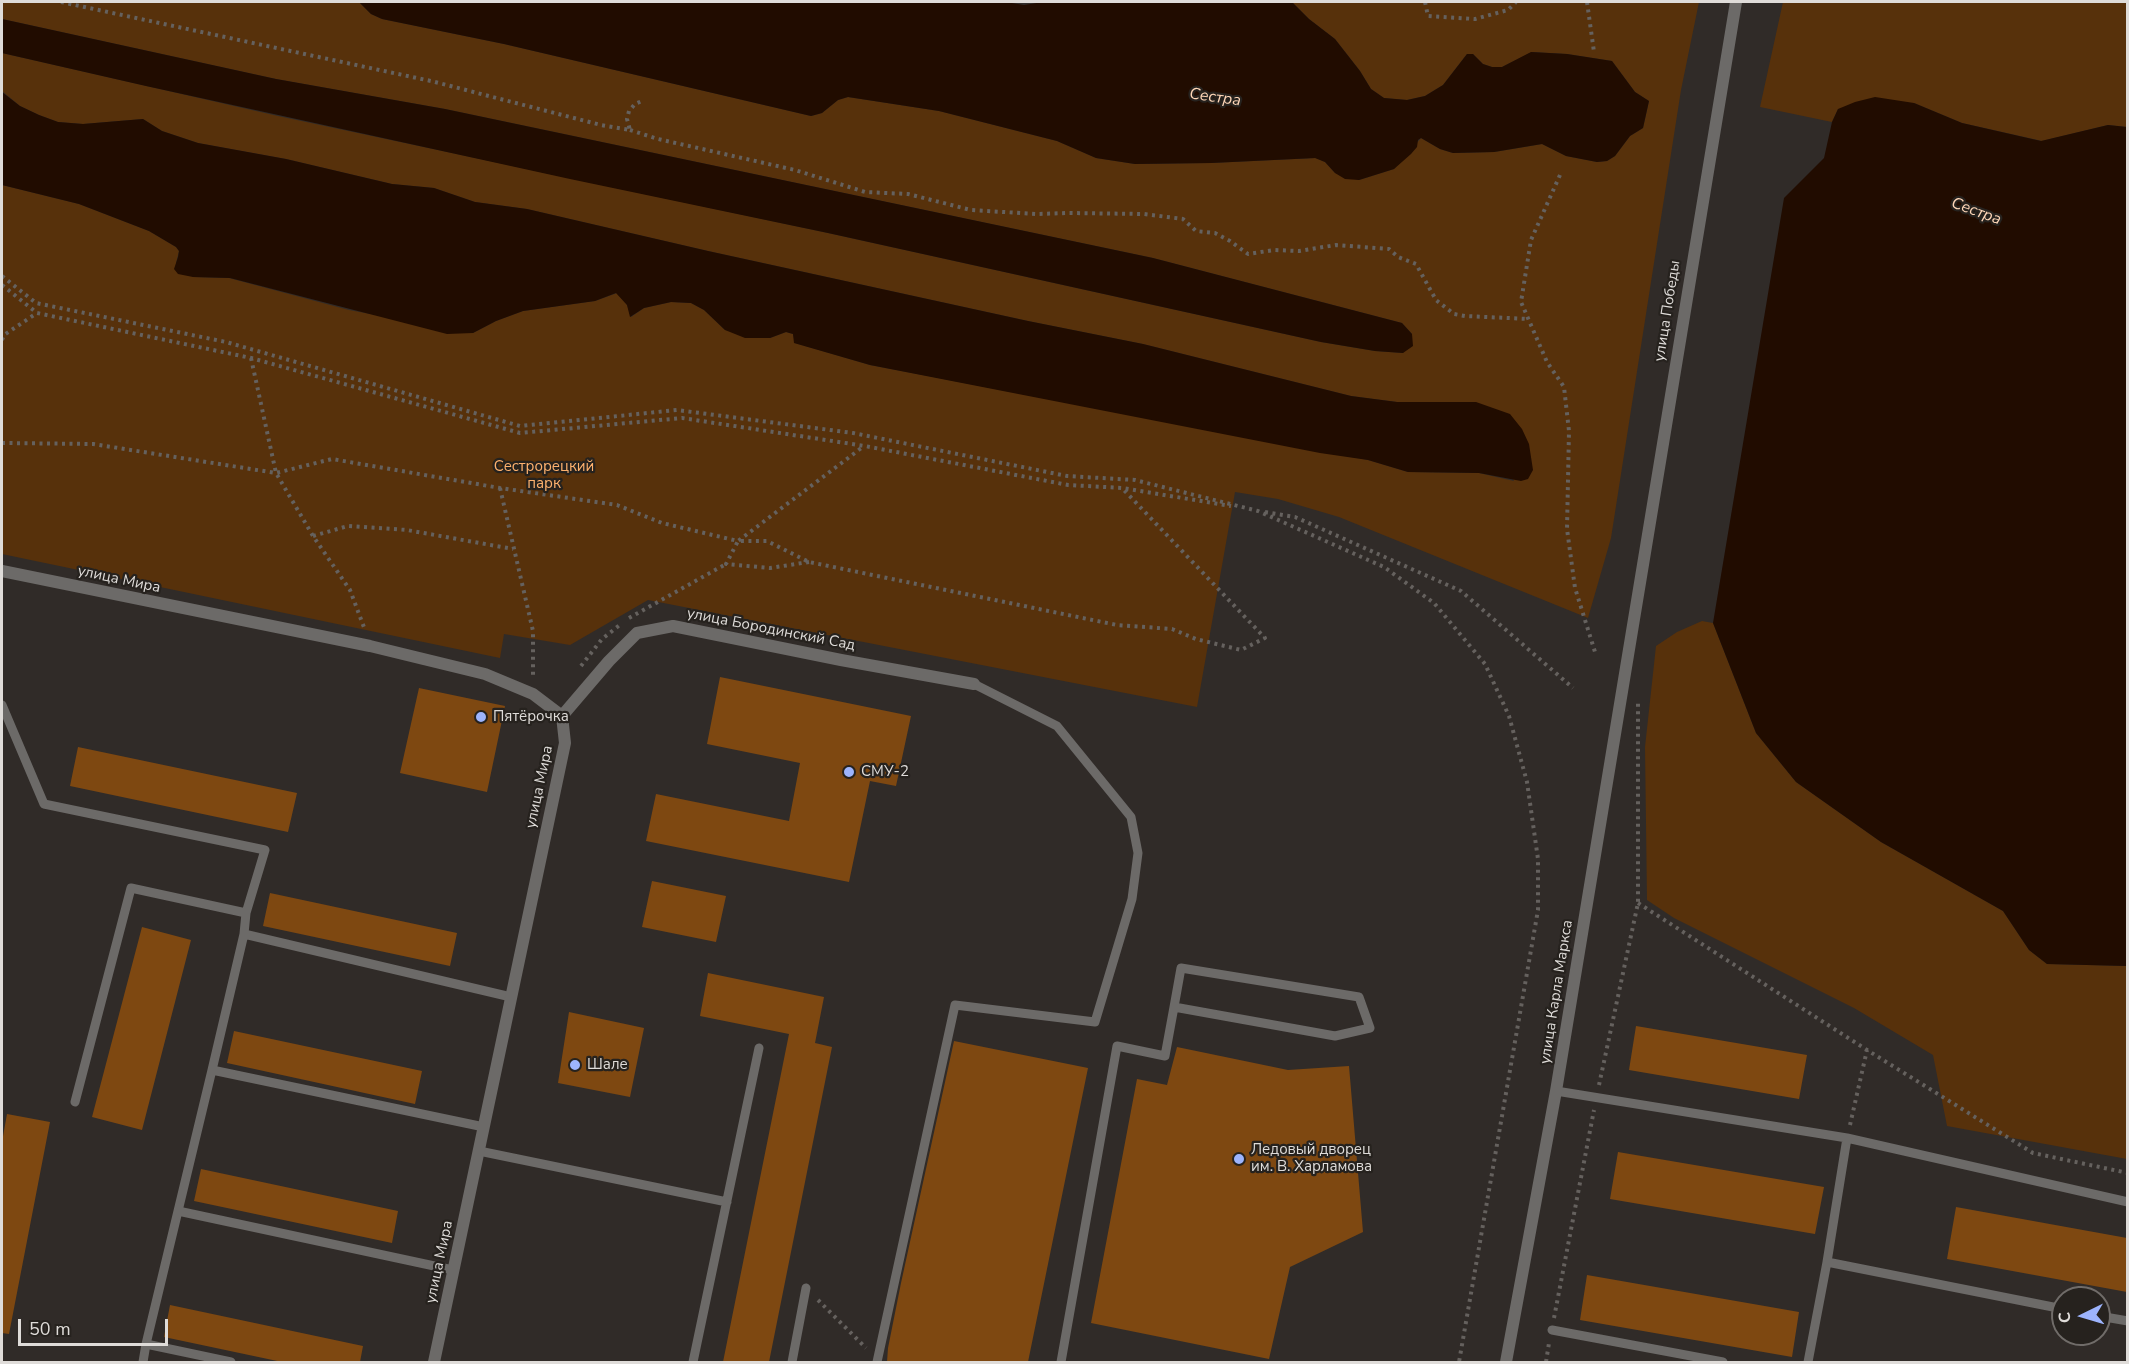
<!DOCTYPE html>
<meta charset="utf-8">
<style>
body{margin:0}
#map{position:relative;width:2129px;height:1364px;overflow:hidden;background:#302b28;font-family:"Nunito Sans",sans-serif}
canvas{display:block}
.frame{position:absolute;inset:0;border:3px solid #dfdcd9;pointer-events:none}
.north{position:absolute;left:2051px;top:1286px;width:60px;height:60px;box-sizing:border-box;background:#26221e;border:2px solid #706c69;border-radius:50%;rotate:265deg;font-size:16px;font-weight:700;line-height:24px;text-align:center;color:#dfdcd9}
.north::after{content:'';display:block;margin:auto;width:21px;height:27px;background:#9db4fd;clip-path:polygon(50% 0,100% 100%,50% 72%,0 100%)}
.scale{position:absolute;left:18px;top:1319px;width:150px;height:27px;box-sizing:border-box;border:3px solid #dfdcd9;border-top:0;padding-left:8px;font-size:18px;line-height:21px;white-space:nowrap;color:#dfdcd9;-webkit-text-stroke:4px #26221e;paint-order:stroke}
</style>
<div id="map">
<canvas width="2129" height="1364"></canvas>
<div class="frame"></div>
<div class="north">С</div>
<div class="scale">50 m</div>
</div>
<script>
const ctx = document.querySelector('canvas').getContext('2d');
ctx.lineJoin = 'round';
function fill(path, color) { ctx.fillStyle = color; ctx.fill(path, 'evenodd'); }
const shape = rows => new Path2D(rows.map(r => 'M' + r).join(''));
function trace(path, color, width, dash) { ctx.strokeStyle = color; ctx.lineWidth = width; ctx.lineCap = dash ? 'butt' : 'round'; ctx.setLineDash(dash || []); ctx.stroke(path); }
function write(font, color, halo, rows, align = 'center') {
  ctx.font = font + ' "Nunito Sans",sans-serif'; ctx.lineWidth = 4.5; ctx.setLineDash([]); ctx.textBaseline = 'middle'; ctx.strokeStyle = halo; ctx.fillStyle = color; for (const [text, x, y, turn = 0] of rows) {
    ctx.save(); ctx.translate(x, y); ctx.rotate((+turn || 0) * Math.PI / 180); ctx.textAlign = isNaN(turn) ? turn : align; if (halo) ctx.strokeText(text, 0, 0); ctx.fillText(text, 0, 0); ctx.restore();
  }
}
const green = shape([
 [2,2,359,2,371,14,382,19,504,44,811,116,822,113,838,100,848,97,939,111,1057,141,1096,158,1135,164,1211,163,1316,158,1325,162,1335,173,1359,180,1394,169,1421,138,1440,149,1453,153,1494,152,1542,144,1566,156,1597,162,1607,161,1615,156,1630,136,1643,128,1649,101,1635,92,1612,61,1567,54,1532,52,1502,67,1492,67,1483,64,1473,54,1467,54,1443,85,1425,96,1407,100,1384,98,1371,89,1360,71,1335,39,1309,19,1292,2,1699,2,1681,90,1611,538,1588,618,1339,517,1278,499,1235,492,1197,707,648,600,570,645,504,634,500,658,2,554,2,185,79,204,149,231,176,247,179,251,176,263,193,277,229,278,349,310,473,333,496,321,523,311,595,301,617,293,627,305,631,317,644,308,671,302,691,303,704,310,725,330,770,338,786,332,793,334,795,343,870,365,1368,460,1408,472,1479,473,1514,481,1476,402,1397,402,1351,396,1143,344,1028,321,708,251,527,209,475,202,434,188,392,184,286,159,198,143,162,131,143,119,83,124,58,122,39,115,20,106,2,91,2,53,278,116,828,233,1321,342,1375,351,1403,353,1412,334,1402,323,1153,258,445,109,276,79,2,19],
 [1783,2,2127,2,2127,127,2108,125,2042,141,1962,123,1914,103,1838,109,1832,122,1760,107],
 [1702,621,1713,623,1756,733,1796,782,1881,842,2003,911,2029,950,2047,964,2127,966,2127,1159,1947,1126,1933,1055,1854,1008,1674,918,1647,900,1645,747,1656,646,1677,632]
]);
const water = shape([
 [359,2,1006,2,1024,5,1043,2,1292,2,1309,19,1335,39,1360,71,1371,89,1384,98,1407,100,1425,96,1443,85,1467,54,1473,54,1483,64,1492,67,1502,67,1531,52,1567,54,1612,61,1635,92,1649,101,1643,128,1630,136,1615,156,1607,161,1597,162,1566,156,1542,144,1494,152,1453,153,1440,149,1421,138,1418,140,1417,147,1411,154,1394,169,1359,180,1345,179,1335,173,1325,162,1315,158,1211,163,1135,164,1096,158,1057,141,939,111,848,97,838,100,822,113,811,116,504,44,382,19,371,14],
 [2,19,276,79,445,109,1153,258,1402,323,1412,334,1413,346,1403,353,1375,351,1321,342,828,233,570,179,146,86,2,53],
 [2,92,20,106,39,115,58,122,83,124,143,119,162,131,198,143,286,159,392,184,434,188,475,202,527,209,708,251,1028,321,1143,344,1351,396,1397,402,1476,402,1510,414,1522,429,1529,444,1533,470,1528,479,1521,481,1479,473,1408,472,1368,460,1320,453,870,365,794,343,793,334,786,332,770,338,745,338,725,330,704,310,691,303,671,302,644,308,630,317,627,305,616,293,595,301,523,311,496,321,473,333,447,334,230,278,193,277,178,274,174,269,178,257,179,251,176,247,149,231,79,204,2,185],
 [1875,97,1914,103,1962,123,2041,141,2108,125,2127,127,2127,966,2047,964,2029,950,2003,911,1881,842,1796,782,1756,733,1713,623,1784,198,1824,158,1832,122,1838,109,1855,102]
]);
const building = shape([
 [720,677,911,716,896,786,870,781,849,882,646,841,656,794,789,821,800,763,707,744],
 [419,688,505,706,487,792,400,773],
 [78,747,297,793,288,832,70,786],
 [652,881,726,896,716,942,642,927],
 [270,893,457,933,450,966,263,926],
 [142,927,191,940,142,1130,92,1117],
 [708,973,824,997,815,1043,832,1047,769,1362,723,1362,789,1034,700,1016],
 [569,1012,644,1028,630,1097,558,1083],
 [1636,1026,1807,1055,1799,1099,1629,1070],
 [234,1031,422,1071,415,1104,227,1063],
 [954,1041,1088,1068,1028,1362,887,1362,888,1348,901,1283],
 [1177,1047,1288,1070,1349,1066,1363,1232,1290,1267,1269,1359,1091,1323,1137,1079,1167,1085],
 [7,1114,50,1122,9,1334,2,1333,2,1142],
 [1618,1152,1824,1187,1815,1234,1610,1199],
 [201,1169,398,1211,392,1243,194,1201],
 [1956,1207,2127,1238,2127,1292,1947,1259],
 [1587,1275,1799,1312,1792,1357,1580,1320],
 [170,1305,363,1346,360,1362,282,1362,164,1337]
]);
const path = shape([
 [61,2,431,81,601,125,630,130,627,119,629,111,635,104,642,101],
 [1425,2,1428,16,1475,19,1508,10,1516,2],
 [1587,2,1594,52],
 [630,130,658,139,795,170,865,192,908,194,971,210,1036,214,1069,213,1144,214,1183,219,1196,231,1215,233,1230,241,1248,254,1274,250,1299,251,1336,245,1389,249,1398,257,1416,264,1436,300,1454,314,1465,316,1529,319],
 [1560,175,1531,240,1521,302,1547,362,1564,387,1569,431,1567,529,1575,588,1595,652],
 [2,276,36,303,226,342,520,426,677,410,853,433,1067,476,1135,480,1258,511,1384,567,1434,603,1485,664,1509,716,1527,782,1538,859,1538,910,1459,1362],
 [2,285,37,313,251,358,520,433,682,418,865,446,1068,485,1122,488,1231,506],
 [2,340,4,335,37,313],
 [251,358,276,473,313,536,350,590,365,630],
 [2,443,93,444,276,473,332,459,500,488,617,505,662,523,738,541,864,446],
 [500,488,533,631,533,679],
 [1265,512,1295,517,1461,591,1573,688],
 [313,536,348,526,407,530,513,549],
 [809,562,770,568,726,564,738,541,767,541,809,562,1117,625,1172,629,1196,639,1241,650,1265,638,1122,488],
 [629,618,726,564],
 [581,666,602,639,621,624],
 [1638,903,1867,1050,2033,1153,2128,1173],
 [1599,1085,1638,903,1638,702],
 [1850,1125,1867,1050],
 [818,1300,866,1348],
 [1554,1318,1594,1110],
 [1546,1362,1549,1343]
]);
const service = shape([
 [2,705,44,804,265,850,246,913,244,934,511,997],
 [244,934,212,1070,484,1127],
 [212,1070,178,1211,453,1270],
 [1556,1091,1847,1138,2128,1202],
 [75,1102,131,888,246,913],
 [479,1151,727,1202],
 [178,1211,146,1344,231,1362],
 [1827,1262,1847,1138],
 [2099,1316,2128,1321],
 [1552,1330,1723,1362],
 [143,1362,146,1344],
 [693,1362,759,1048],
 [792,1362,806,1288],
 [877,1362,955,1005,1095,1022,1132,899,1138,853,1131,817,1057,726,974,684],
 [1061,1362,1117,1046,1165,1056,1174,1007,1181,968,1359,997,1370,1028,1335,1036,1174,1007],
 [1808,1362,1827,1262,2063,1309]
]);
const minor = shape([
 [2,571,370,646,485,674,533,694,562,716,565,743,434,1362],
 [562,716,609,661,637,633,673,626,841,660,974,684]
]);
const tertiary = shape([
 [1506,1362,1556,1091,1736,2]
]);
const markers = [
 [481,717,6,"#9db4fd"],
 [849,772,6,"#9db4fd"],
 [575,1065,6,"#9db4fd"],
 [1239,1159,6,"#9db4fd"]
];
const streetNames = [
 ["улица Победы",1668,311,-81],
 ["улица Мира",119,580,12],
 ["улица Бородинский Сад",771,630,11],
 ["улица Мира",540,787,-78],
 ["улица Карла Маркса",1557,992,-81],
 ["улица Мира",440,1262,-78]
];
const parkNames = [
 ["Сестрорецкий",544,467],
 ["парк",544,484]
];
const poiNames = [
 ["Пятёрочка",493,717],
 ["СМУ-2",861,772],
 ["Шале",587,1065],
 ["Ледовый дворец",1251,1150],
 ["им. В. Харламова",1251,1167]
];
const waterNames = [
 ["Сестра",1215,98,8],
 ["Сестра",1976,212,20]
];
fill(green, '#57310b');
fill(water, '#210c00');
fill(building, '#7e4811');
trace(path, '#65615e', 4, [3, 4.5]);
trace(service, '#6c6a68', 9);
trace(minor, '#6c6a68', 12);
trace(tertiary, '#6c6a68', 12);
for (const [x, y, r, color] of markers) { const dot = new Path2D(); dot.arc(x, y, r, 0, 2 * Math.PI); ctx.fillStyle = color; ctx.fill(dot); trace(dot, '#26221e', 2); }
write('15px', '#dfdcd9', '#26221e', streetNames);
write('15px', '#fdb16e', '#26221e', parkNames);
write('15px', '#dfdcd9', '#26221e', poiNames, 'left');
write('italic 16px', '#fed6b7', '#26221e', waterNames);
</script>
